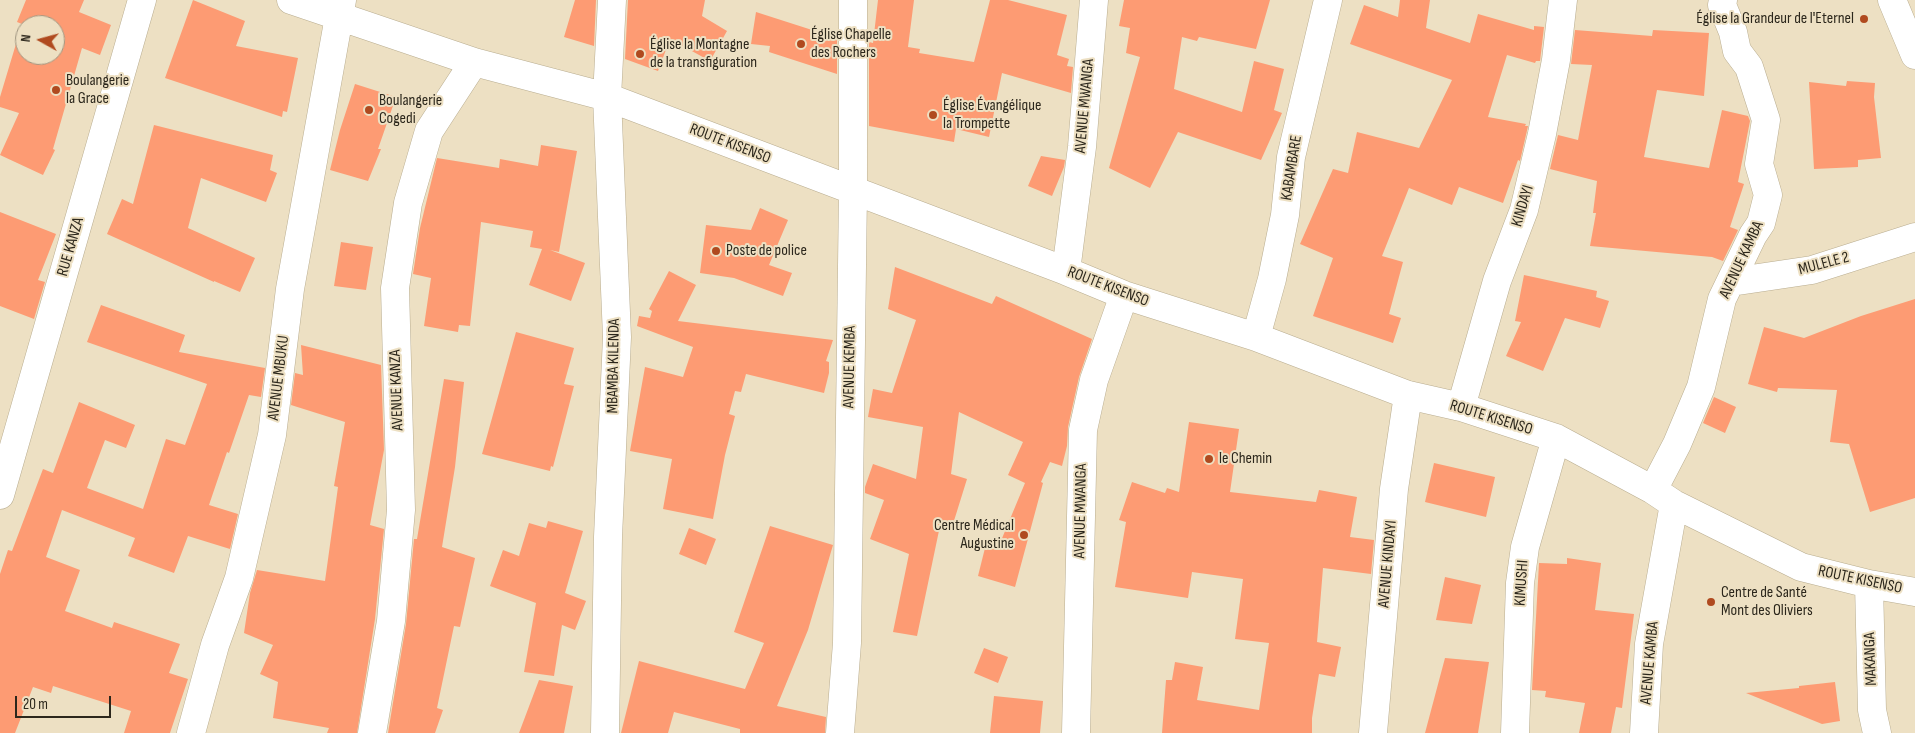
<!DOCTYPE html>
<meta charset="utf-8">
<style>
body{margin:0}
#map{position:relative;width:1915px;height:733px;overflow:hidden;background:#ede0c3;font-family:"Sofia Sans Condensed",sans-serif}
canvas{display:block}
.north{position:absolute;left:15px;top:15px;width:50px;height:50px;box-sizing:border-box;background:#ede0c3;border:1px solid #a09680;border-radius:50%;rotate:277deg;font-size:14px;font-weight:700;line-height:20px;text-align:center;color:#2c271c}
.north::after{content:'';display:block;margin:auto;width:18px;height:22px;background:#b04a1f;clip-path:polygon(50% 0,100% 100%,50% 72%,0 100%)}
.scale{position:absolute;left:15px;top:696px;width:96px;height:22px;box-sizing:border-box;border:2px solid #2c271c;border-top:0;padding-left:6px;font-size:15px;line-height:18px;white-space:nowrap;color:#2c271c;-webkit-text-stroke:4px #ede0c3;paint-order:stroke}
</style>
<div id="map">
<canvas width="1915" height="733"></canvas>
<div class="north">N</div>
<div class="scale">20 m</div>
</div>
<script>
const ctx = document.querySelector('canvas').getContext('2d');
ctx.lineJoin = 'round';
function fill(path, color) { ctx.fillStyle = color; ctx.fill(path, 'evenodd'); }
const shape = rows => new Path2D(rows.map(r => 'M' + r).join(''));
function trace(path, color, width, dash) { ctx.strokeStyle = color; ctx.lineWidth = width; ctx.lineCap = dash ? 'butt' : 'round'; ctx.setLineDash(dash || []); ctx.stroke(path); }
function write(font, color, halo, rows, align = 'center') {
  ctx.font = font + ' "Sofia Sans Condensed",sans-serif'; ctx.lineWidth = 4; ctx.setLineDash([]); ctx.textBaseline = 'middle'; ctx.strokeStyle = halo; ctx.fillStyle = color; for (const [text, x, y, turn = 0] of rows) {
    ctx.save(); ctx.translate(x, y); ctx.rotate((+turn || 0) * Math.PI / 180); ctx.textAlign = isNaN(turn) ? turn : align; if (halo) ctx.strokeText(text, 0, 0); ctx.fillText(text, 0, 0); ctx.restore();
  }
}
const building = shape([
 [26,0,84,0,79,12,111,25,100,55,82,48,53,149,55,150,43,175,0,155,19,113,0,107,0,97,22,24,17,22],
 [25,25,55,25,55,55,25,55],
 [193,0,245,21,236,46,298,58,287,112,283,111,282,117,165,78],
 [575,0,596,0,594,46,564,37],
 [628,0,705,0,702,16,727,31,710,61,670,39,658,71,625,59],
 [878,0,914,0,908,47,920,49,919,53,974,62,990,0,1008,0,1067,15,1057,55,1069,59,1067,66,1073,67,1071,93,1002,73,989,137,956,129,954,142,869,126,869,42,873,43],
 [1124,0,1270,0,1256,49,1199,37,1197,41,1182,37,1174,89,1242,112,1254,61,1284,69,1274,110,1282,113,1261,160,1178,132,1150,188,1109,168,1140,57,1126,53,1130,28,1119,26],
 [1400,0,1430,0,1426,28,1470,43,1478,14,1534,30,1534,26,1544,27,1540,61,1536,61,1535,63,1507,55,1488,117,1526,124,1525,126,1528,126,1520,161,1518,160,1503,203,1459,187,1452,205,1409,188,1382,256,1403,262,1389,314,1401,318,1393,343,1313,316,1333,258,1300,244,1333,169,1348,173,1357,132,1419,148,1452,80,1350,44,1364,5,1398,17],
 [756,12,837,38,837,74,769,52,770,46,751,44],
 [1575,30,1652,36,1653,30,1709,33,1704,96,1657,90,1644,157,1709,168,1722,110,1748,116,1750,121,1738,182,1744,184,1730,227,1738,230,1723,261,1712,257,1590,246,1596,213,1593,213,1597,181,1550,169,1558,135,1578,140,1592,65,1571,64],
 [1847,81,1875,83,1874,97,1881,158,1858,160,1858,167,1814,169,1809,82,1846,86],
 [355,84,396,97,378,149,381,149,368,181,330,170,340,130],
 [154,125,273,155,270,170,277,173,266,202,201,178,188,228,255,258,240,292,214,281,214,282,107,234,122,199,133,204],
 [541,145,577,151,559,252,550,250,585,263,571,301,529,285,542,249,530,247,533,231,481,222,470,326,459,325,458,332,424,326,431,278,413,274,420,228,437,158,499,168,500,159,538,166],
 [1041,156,1065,160,1064,167,1052,196,1028,186],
 [760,208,788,220,769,265,792,273,783,296,734,278,700,273,706,225,751,230],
 [0,212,56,234,38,280,45,282,34,319,0,306],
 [341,242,373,247,366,290,334,286],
 [895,267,992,304,996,296,1092,339,1079,377,1068,427,1067,446,1062,466,1050,462,1041,482,1043,483,1015,587,978,576,986,544,998,548,1025,483,1008,475,1023,442,959,412,951,474,967,479,953,524,941,521,917,636,893,632,909,554,870,539,884,500,865,493,865,487,873,464,916,479,923,427,868,417,873,389,892,393,916,320,888,309],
 [669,271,696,285,678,321,833,340,826,361,829,362,829,373,824,393,746,374,741,392,735,391,729,414,735,416,725,455,713,519,663,509,672,459,630,451,645,367,683,377,693,347,637,326,639,316,650,318,652,311,649,309],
 [1524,275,1597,291,1596,297,1609,301,1600,328,1565,318,1543,371,1506,356,1521,322,1515,321],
 [1915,299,1915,498,1870,512,1849,444,1830,442,1837,390,1778,388,1777,392,1748,384,1764,327,1804,338,1861,316],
 [101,305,185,335,179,352,265,368,261,397,249,395,229,453,227,452,209,505,238,514,230,549,188,536,174,573,128,556,135,538,62,510,46,557,80,570,65,611,112,628,114,622,180,644,169,673,188,679,170,733,124,733,131,711,53,686,51,693,33,687,15,733,0,733,0,574,8,550,12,551,43,469,53,473,79,402,135,425,126,448,105,440,87,488,143,509,166,439,185,445,207,384,87,342],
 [516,332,574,348,564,384,574,386,553,467,551,466,550,471,482,454],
 [301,345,381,365,384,450,370,525,384,529,375,619,357,733,327,733,329,728,273,718,278,682,260,674,273,645,244,633,250,593,257,570,325,581,338,487,334,486,345,422,291,405,295,373,303,375],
 [444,379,464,382,455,467,442,547,475,558,460,627,454,626,437,708,443,710,435,733,388,733,406,624,414,539,417,539],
 [1714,397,1736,407,1725,433,1703,423],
 [1189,422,1239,429,1230,492,1316,502,1319,490,1357,497,1350,537,1374,540,1371,574,1323,568,1317,642,1341,647,1335,677,1319,674,1312,718,1312,733,1162,733,1166,680,1172,680,1175,662,1203,667,1197,700,1259,710,1269,643,1235,639,1243,579,1192,572,1188,598,1115,587,1126,522,1119,520,1132,482,1165,493,1167,488,1179,492],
 [1434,463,1495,477,1486,517,1425,502],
 [548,521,583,531,565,593,586,601,575,630,562,625,554,676,524,672,536,603,490,586,503,550,519,556,529,523,546,528],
 [770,526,833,545,808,630,777,706,826,717,825,733,740,733,740,729,674,712,668,733,621,733,639,661,745,689,764,643,734,632],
 [689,528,716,539,706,565,679,554],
 [1567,558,1601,563,1595,610,1634,614,1622,708,1616,707,1611,733,1579,733,1585,703,1545,697,1546,691,1532,690,1539,563,1567,564],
 [1445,577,1481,585,1472,624,1436,620],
 [984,648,1008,657,998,683,974,673],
 [1445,658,1489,662,1478,733,1425,733],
 [539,680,573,686,564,733,519,733],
 [1835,682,1840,721,1822,724,1746,693,1799,688,1799,686],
 [994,696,1043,701,1040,733,990,733]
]);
const minor = shape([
 [291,0,474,62,607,97,1066,271,1124,295,1256,337,1408,395,1461,407,1556,438,1653,490,1674,504,1801,567,1869,584,1915,592],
 [1892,0,1915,55],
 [1066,271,1082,147,1094,0],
 [1731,282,1812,270,1915,237],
 [1256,337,1272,279,1285,215,1291,157,1328,0],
 [1461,407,1497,281,1524,210,1542,134,1556,60,1563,0],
 [1653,490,1677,444,1701,387,1722,299,1753,235,1761,223,1768,195,1759,164,1766,120,1749,67,1737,51,1733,32,1722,5,1723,0],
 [0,495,142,0],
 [1869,584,1872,710,1877,733],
 [191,733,215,645,239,578,272,435,290,289,342,0],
 [372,733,391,621,401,510,395,288,408,203,429,131,474,62],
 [605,733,608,537,617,337,607,97,612,0],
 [840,733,847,643,853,191,853,0],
 [1076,733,1083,430,1094,380,1124,295],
 [1373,733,1394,489,1408,395],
 [1515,733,1520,583,1525,547,1556,438],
 [1644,733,1649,644,1674,504]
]);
const markers = [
 [1864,19,5,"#b04a1f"],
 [801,44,5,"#b04a1f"],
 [640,54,5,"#b04a1f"],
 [56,90,5,"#b04a1f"],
 [369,110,5,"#b04a1f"],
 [933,115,5,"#b04a1f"],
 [716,251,5,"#b04a1f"],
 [1209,459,5,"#b04a1f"],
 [1024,535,5,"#b04a1f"],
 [1711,602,5,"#b04a1f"]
];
const poiNames = [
 ["Église la Grandeur de l'Eternel",1854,19,"right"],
 ["Église Chapelle",811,35],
 ["des Rochers",811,53],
 ["Église la Montagne",650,45],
 ["de la transfiguration",650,63],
 ["Boulangerie",66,81],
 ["la Grace",66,99],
 ["Boulangerie",379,101],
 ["Cogedi",379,119],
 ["Église Évangélique",943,106],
 ["la Trompette",943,124],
 ["Poste de police",726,251],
 ["le Chemin",1219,459],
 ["Centre Médical",1014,526,"right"],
 ["Augustine",1014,544,"right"],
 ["Centre de Santé",1721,593],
 ["Mont des Oliviers",1721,611]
];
const streetNames = [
 ["AVENUE MWANGA",1085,106,-85],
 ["ROUTE KISENSO",730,144,21],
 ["KABAMBARE",1292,168,-81],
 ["KINDAYI",1523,206,-73],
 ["RUE KANZA",71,247,-74],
 ["AVENUE KAMBA",1742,260,-65],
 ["MULELE 2",1824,264,-15],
 ["ROUTE KISENSO",1108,287,21],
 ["MBAMBA KILENDA",614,366,-89],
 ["AVENUE KEMBA",850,367,-89],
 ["AVENUE MBUKU",279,378,-83],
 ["AVENUE KANZA",397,390,-92],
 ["ROUTE KISENSO",1491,418,17],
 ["AVENUE MWANGA",1081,511,-89],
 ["AVENUE KINDAYI",1388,564,-85],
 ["ROUTE KISENSO",1860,580,12],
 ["KIMUSHI",1522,583,-86],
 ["MAKANGA",1871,659,-92],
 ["AVENUE KAMBA",1650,663,-85]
];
fill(building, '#fd9b73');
trace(minor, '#b9ad90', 29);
trace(minor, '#fff', 28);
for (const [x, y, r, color] of markers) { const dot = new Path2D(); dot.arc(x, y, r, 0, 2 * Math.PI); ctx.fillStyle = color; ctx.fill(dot); trace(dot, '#ede0c3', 2); }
write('16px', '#2c271c', '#ede0c3', poiNames, 'left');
write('16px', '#2c271c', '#ede0c3', streetNames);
</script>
